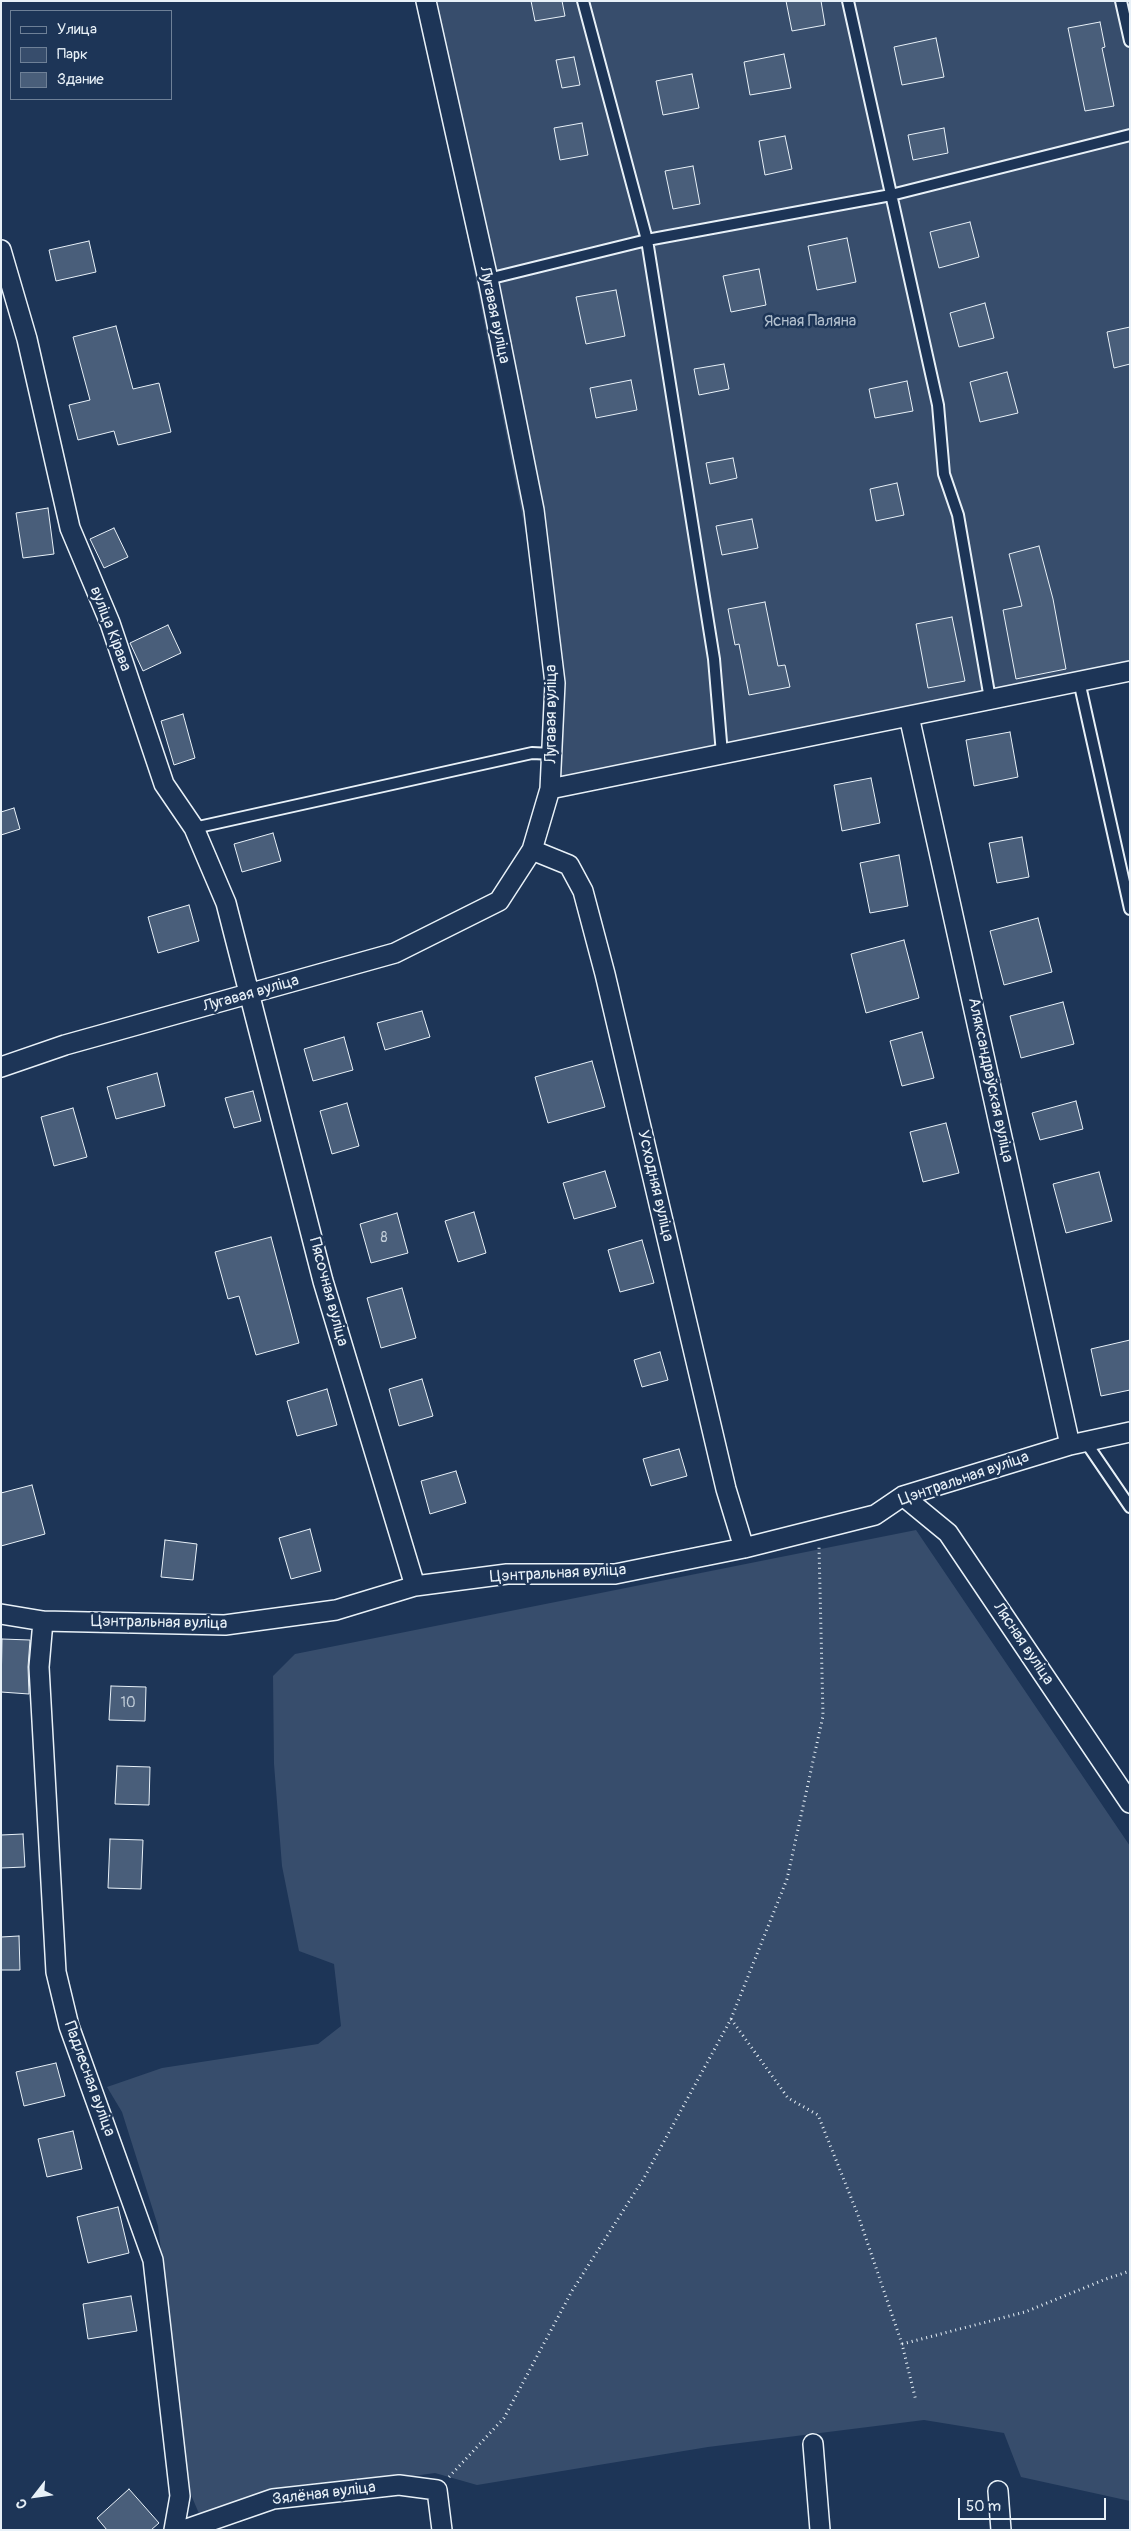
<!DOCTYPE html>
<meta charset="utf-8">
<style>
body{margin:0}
#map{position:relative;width:1131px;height:2531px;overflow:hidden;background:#1d3557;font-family:Pangolin,sans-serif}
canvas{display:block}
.frame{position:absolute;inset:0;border:2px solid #e8f1f8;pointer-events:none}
.legend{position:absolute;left:10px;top:10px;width:162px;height:90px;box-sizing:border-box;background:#1d3557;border:1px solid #6e8097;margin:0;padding:6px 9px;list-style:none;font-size:15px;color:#e8f1f8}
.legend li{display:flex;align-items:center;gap:10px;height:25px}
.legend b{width:25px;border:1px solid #6e8097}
.north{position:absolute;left:10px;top:2471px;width:50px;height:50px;-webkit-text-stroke:4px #1d3557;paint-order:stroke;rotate:240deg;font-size:14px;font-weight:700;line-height:20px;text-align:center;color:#e8f1f8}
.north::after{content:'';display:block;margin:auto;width:18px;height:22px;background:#e8f1f8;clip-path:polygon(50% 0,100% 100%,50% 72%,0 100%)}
.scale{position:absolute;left:958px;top:2498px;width:148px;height:22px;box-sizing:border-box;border:2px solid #e8f1f8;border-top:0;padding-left:6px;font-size:15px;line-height:18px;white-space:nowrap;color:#e8f1f8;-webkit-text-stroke:4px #1d3557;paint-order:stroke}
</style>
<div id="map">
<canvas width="1131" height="2531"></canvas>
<div class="frame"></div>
<ul class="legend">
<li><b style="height:6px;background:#1d3557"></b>Улица</li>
<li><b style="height:14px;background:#374d6c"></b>Парк</li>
<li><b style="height:14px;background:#495e7a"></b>Здание</li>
</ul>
<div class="north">С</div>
<div class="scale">50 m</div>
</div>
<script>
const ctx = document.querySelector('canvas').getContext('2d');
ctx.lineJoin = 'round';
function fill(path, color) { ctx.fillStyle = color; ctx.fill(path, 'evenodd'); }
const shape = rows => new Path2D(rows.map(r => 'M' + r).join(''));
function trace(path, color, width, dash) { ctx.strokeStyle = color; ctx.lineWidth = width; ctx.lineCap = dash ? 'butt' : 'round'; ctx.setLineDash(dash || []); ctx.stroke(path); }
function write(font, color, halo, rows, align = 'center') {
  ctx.font = font + ' Pangolin,sans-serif'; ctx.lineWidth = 5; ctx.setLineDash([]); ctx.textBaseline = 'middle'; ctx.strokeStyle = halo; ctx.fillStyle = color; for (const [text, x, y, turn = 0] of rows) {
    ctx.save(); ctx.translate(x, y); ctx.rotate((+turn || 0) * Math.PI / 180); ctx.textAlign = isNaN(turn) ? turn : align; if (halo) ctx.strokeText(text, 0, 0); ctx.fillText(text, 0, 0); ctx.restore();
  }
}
const green = shape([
 [421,1,1130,1,1130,670,550,789,555,682],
 [916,1530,1130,1846,1130,2501,1021,2477,1004,2433,924,2420,708,2447,477,2485,435,2473,362,2483,200,2516,186,2483,174,2355,158,2226,122,2112,107,2087,162,2068,318,2044,341,2026,334,1964,299,1951,282,1866,274,1764,273,1676,295,1654]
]);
const building = shape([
 [531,1,562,1,565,16,535,21,531,1],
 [786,1,821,1,825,25,792,31,786,1],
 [1100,22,1105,47,1102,48,1114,106,1085,111,1068,28,1100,22],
 [936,38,944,77,902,85,894,47,936,38],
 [784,54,791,88,750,95,744,62,784,54],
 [574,57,580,85,562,88,556,60,574,57],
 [692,74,699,108,663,115,656,81,692,74],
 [582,123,588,155,560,160,554,128,582,123],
 [944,128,948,153,913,160,908,135,944,128],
 [785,136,792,169,765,175,759,141,785,136],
 [693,166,700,204,673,209,665,171,693,166],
 [970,222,979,257,939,268,930,232,970,222],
 [847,238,856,282,817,290,808,246,847,238],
 [89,241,96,272,56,281,49,250,89,241],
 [759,269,766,305,731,312,723,276,759,269],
 [616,290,625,336,586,344,576,297,616,290],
 [985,303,994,338,959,347,950,313,985,303],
 [116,326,133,389,159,383,171,432,118,445,114,431,78,440,69,405,90,400,73,337,116,326],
 [1130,327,1130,364,1114,368,1107,332,1130,327],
 [724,364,729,389,699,395,694,369,724,364],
 [1007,372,1018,413,980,422,970,382,1007,372],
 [631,380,637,410,596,418,590,388,631,380],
 [907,381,913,411,875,418,869,389,907,381],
 [733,458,737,478,710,484,706,463,733,458],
 [897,483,904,515,876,521,870,489,897,483],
 [48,508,54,554,23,558,16,513,48,508],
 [752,519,758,548,722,555,716,526,752,519],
 [114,528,128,557,104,568,90,539,114,528],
 [1039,546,1053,599,1066,669,1016,679,1003,610,1022,606,1009,554,1039,546],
 [765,602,778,666,785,665,790,687,749,695,739,644,735,645,728,609,765,602],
 [952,617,965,681,928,688,916,624,952,617],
 [168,625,181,653,143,671,130,643,168,625],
 [183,714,195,758,174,765,161,721,183,714],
 [1010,732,1018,777,974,786,966,740,1010,732],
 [871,778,880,823,842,831,834,785,871,778],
 [14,808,20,829,1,835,1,812,14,808],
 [273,833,281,861,242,872,234,844,273,833],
 [1022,837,1029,877,997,883,989,843,1022,837],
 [899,855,908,906,870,913,860,863,899,855],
 [189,905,199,941,158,953,148,917,189,905],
 [1038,918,1052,972,1004,985,990,931,1038,918],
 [904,940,919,998,866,1013,851,954,904,940],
 [1063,1002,1074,1044,1021,1058,1010,1016,1063,1002],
 [422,1011,430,1037,385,1050,377,1023,422,1011],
 [922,1032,934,1078,902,1086,890,1041,922,1032],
 [344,1037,353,1070,313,1081,304,1049,344,1037],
 [592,1061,605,1107,548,1123,535,1077,592,1061],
 [157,1073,165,1106,116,1119,107,1087,157,1073],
 [253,1091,261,1121,234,1128,225,1098,253,1091],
 [1076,1101,1083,1129,1040,1140,1032,1113,1076,1101],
 [347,1103,359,1146,332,1154,320,1111,347,1103],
 [73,1108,87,1157,54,1166,41,1117,73,1108],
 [946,1123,959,1173,923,1182,910,1132,946,1123],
 [605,1171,616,1207,574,1219,563,1183,605,1171],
 [1099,1172,1112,1221,1066,1233,1053,1184,1099,1172],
 [474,1212,486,1253,458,1262,445,1221,474,1212],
 [397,1213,408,1253,371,1263,360,1224,397,1213],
 [271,1237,299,1343,256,1355,239,1296,228,1299,215,1252,271,1237],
 [642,1240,654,1283,620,1292,608,1250,642,1240],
 [402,1288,416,1338,381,1348,367,1298,402,1288],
 [1130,1340,1130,1390,1101,1396,1091,1349,1130,1340],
 [660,1352,668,1380,642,1387,634,1360,660,1352],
 [422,1379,433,1416,399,1426,389,1389,422,1379],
 [327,1389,337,1425,297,1436,287,1401,327,1389],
 [679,1449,687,1476,651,1486,643,1459,679,1449],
 [456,1471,466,1503,430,1514,421,1481,456,1471],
 [32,1485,45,1534,1,1546,1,1493,32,1485],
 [310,1529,321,1571,291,1579,279,1538,310,1529],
 [165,1540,197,1544,193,1580,161,1577,165,1540],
 [2,1639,30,1640,28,1667,29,1694,1,1692,2,1639],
 [111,1686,146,1687,145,1721,109,1720,111,1686],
 [117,1766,150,1767,149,1805,115,1804,117,1766],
 [23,1834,25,1867,1,1868,1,1835,23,1834],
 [110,1839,143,1840,141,1889,108,1888,110,1839],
 [19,1936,20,1970,1,1970,1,1937,19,1936],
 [56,2063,65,2096,24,2106,16,2072,56,2063],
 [73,2131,82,2169,47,2177,38,2139,73,2131],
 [118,2207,129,2253,88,2263,77,2217,118,2207],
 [131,2296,137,2331,88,2339,83,2304,131,2296],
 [129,2489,159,2523,151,2530,107,2530,97,2518,129,2489]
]);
const path = shape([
 [731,2019,788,2098,818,2115,858,2215,902,2344,916,2401],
 [902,2344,1025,2312,1106,2279,1130,2271],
 [449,2477,504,2418,572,2291,644,2178,731,2019,787,1879,823,1716,819,1547]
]);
const lane = shape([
 [583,1,647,240,714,659,722,754],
 [848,1,938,405,944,474,958,515,990,699],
 [1121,1,1130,41],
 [488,279,647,240,891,195,1130,135],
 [1079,681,1130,909],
 [194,828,532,753,553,754],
 [1085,1441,1130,1507]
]);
const street = shape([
 [1,250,27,339,70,528,110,623,164,784,194,828,226,903,323,1281,415,1586],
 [909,716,1070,1445],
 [550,789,1130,671],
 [532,850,569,865,583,891,605,974,726,1489,744,1548],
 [1,1067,65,1045,395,953,499,901,532,850,550,789,555,683,534,510,488,279,426,1],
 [903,1496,948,1533,1130,1803],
 [1,1614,43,1621,225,1625,336,1610,415,1586,507,1574,615,1574,744,1548,875,1515,903,1496,1070,1445,1130,1432],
 [43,1621,39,1667,56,1972,69,2026,153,2260,180,2496,174,2530],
 [813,2444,820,2530],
 [998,2491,1001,2530],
 [184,2530,273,2499,399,2485,437,2490,442,2530]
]);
const numberNames = [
 ["8",384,1238],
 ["10",128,1703]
];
const streetNames = [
 ["Лугавая вуліца",494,315,78],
 ["вуліца Кірава",110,629,69],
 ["Лугавая вуліца",552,714,-90],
 ["Лугавая вуліца",251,994,-16],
 ["Аляксандраўская вуліца",990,1080,78],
 ["Усходняя вуліца",655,1186,77],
 ["Пясочная вуліца",328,1292,75],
 ["Цэнтральная вуліца",964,1479,-19],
 ["Цэнтральная вуліца",558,1574,-3],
 ["Цэнтральная вуліца",159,1623,1],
 ["Лясная вуліца",1023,1644,56],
 ["Падлесная вуліца",89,2079,70],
 ["Зялёная вуліца",324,2494,-7]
];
const parkNames = [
 ["Ясная Паляна",810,322]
];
fill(green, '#374d6c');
fill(building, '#495e7a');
trace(building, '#e8f1f8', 1);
trace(lane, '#e8f1f8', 14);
trace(street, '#e8f1f8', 22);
trace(path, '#e8f1f8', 3, [1, 4]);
trace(lane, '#1d3557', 10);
trace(street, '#1d3557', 19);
write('14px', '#c0ccd8', null, numberNames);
write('16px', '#e8f1f8', '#1d3557', streetNames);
write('16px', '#b3c0ce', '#1d3557', parkNames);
</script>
